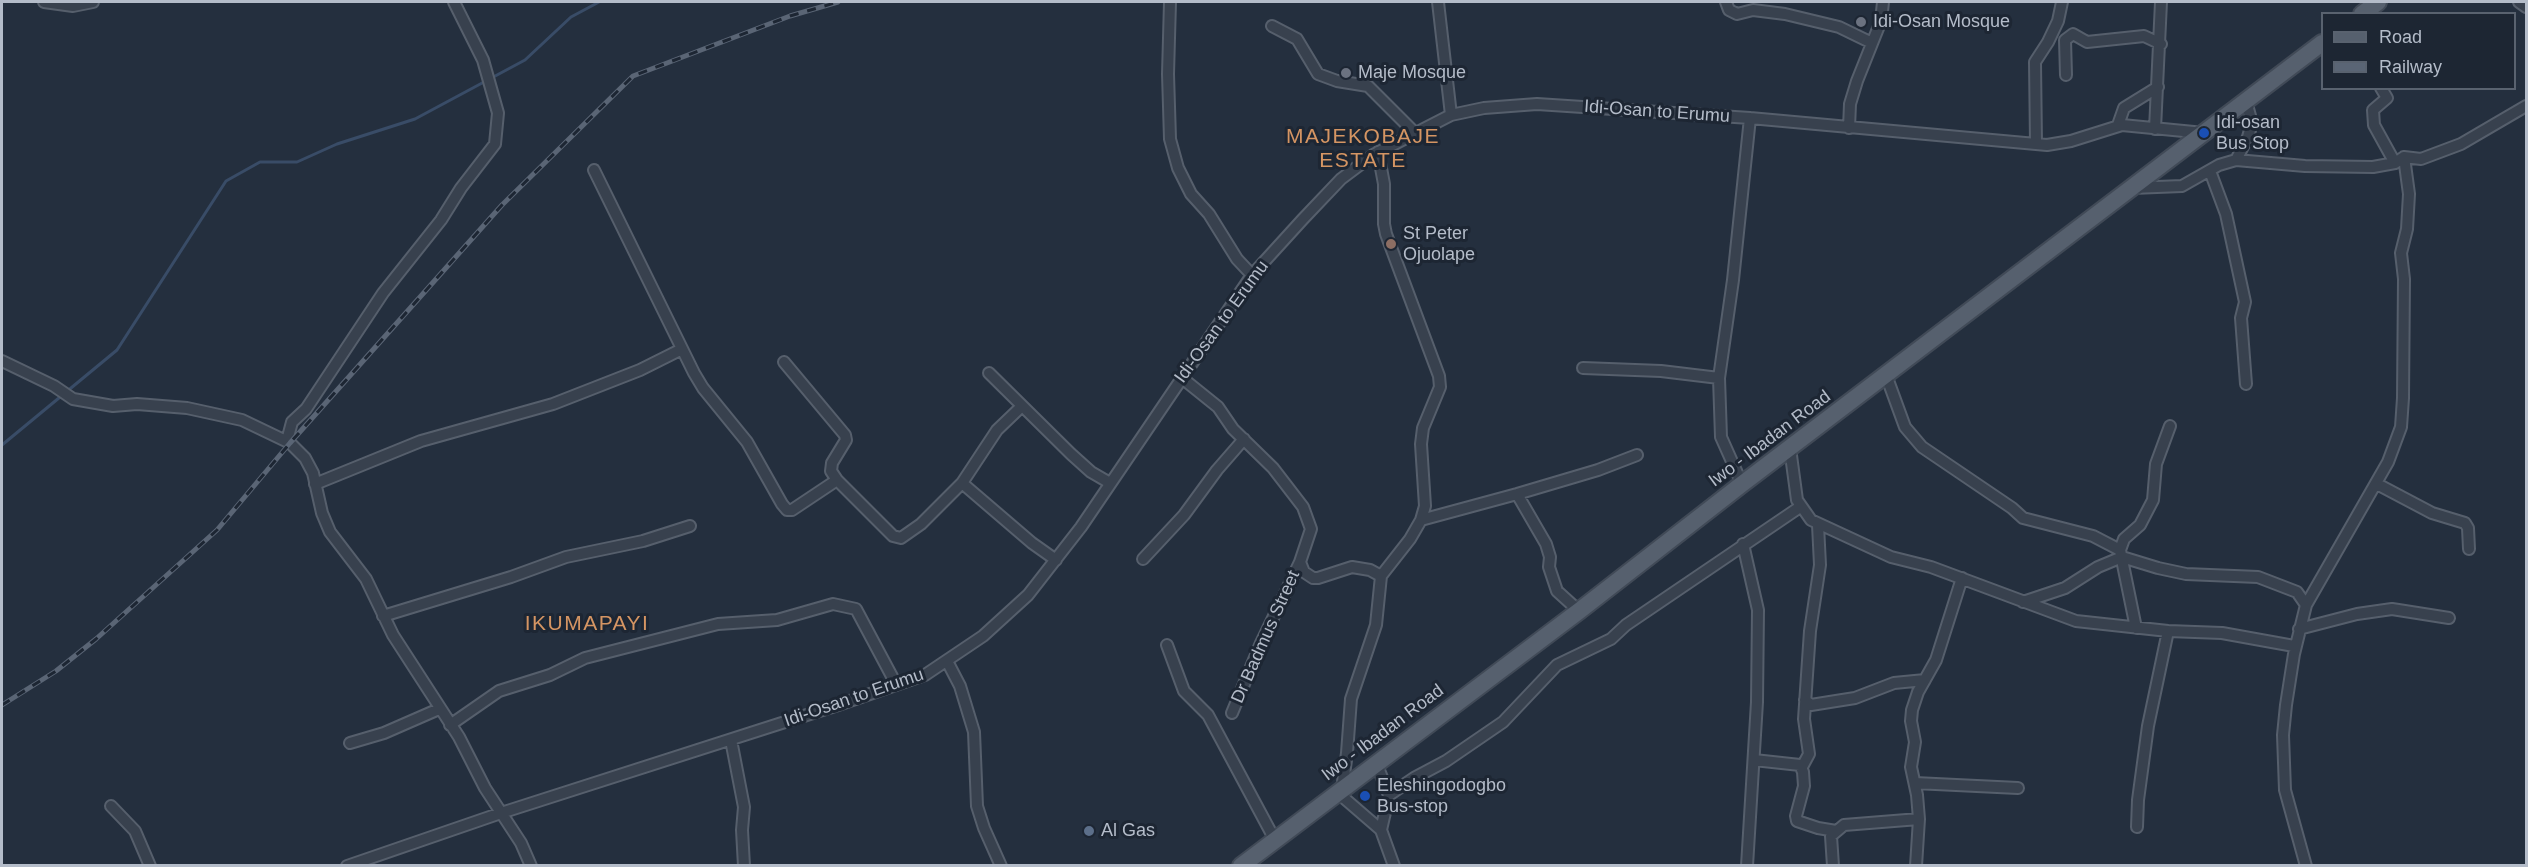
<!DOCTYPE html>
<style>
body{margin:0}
#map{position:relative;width:2528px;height:867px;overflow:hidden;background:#242f3e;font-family:Arial,sans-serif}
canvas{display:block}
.frame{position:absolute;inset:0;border:3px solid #b4bcc9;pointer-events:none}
.legend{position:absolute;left:2321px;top:12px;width:195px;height:78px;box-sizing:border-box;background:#1d2633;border:2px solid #59626f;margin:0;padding:8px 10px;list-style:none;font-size:18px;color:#b4bcc9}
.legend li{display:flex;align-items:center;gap:12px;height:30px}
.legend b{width:30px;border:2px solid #59626f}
</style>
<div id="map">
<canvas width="2528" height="867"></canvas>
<div class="frame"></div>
<ul class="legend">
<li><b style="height:8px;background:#56606e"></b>Road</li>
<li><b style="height:8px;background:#5a6575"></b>Railway</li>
</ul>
</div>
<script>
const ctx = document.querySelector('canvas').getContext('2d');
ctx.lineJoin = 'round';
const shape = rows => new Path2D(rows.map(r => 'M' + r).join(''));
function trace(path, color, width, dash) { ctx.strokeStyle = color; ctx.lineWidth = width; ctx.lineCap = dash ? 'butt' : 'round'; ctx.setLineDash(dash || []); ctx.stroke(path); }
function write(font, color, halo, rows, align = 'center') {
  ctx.font = font + ' Arial,sans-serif'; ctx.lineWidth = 6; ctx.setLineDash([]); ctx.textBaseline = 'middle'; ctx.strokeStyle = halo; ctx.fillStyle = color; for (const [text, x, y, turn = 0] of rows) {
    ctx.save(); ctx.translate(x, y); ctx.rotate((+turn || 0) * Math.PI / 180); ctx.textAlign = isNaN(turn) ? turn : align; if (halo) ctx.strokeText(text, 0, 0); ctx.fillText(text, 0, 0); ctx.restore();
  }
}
const stream = shape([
 [2,445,117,350,226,181,260,162,297,162,337,144,415,119,525,60,571,17,599,2]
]);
const minor = shape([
 [44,2,73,6,93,2],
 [1170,2,1168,74,1170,139,1178,168,1191,194,1209,214,1237,259,1252,275],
 [1438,2,1451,115],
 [1726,2,1729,10,1737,14,1753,10,1785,14,1839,27,1872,43],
 [2519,2,2526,7],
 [1272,26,1297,39,1318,74,1337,81,1368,86,1414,132],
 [2066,75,2065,40,2073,34,2087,42,2144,36,2161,44],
 [2381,88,2387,98,2373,110,2374,125,2395,163],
 [2118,125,2124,108,2158,87],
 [1849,128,1850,104,1857,81,1881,21,1883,2],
 [2155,129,2161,2],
 [2036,144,2035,62,2048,42,2058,21,2062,2],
 [2236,160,2248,137,2252,123,2246,101],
 [594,170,694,373,703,388,747,442,782,504,787,510,792,510,837,480],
 [2210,171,2226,214,2245,302,2241,318,2246,384],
 [2132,188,2182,186,2219,165,2236,160,2305,166,2373,167,2395,163,2404,157,2421,159,2461,144,2526,106],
 [2,361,54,386,73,399,113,406,137,404,187,408,242,420,290,443,305,458,313,473,322,513,330,532,366,579,393,635,459,737,485,788,521,843,531,866],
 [784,362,845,435,846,440,832,463,831,471,837,480,893,536,901,538,921,524,962,483,997,430,1021,407],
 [1583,368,1661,371,1719,378],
 [989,373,1071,454,1091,472,1110,483],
 [1886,375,1905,427,1922,447,2012,508,2023,518,2093,536,2120,550,2136,628],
 [1182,378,1218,407,1233,429,1273,468,1303,507,1311,529,1300,562,1304,572,1313,578,1318,578,1352,567,1370,570,1381,576],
 [290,443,288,437,292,422,306,409,383,293,441,220,461,188,495,144,498,113,483,60,454,2],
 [1790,448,1797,500,1811,520,1891,557,1931,567,2076,621,2168,631,2222,633,2294,646],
 [962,483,1032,543,1056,560],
 [315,484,421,441,553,404,640,370,682,349],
 [1742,484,1721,437,1719,378,1733,280,1750,118],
 [2377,484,2432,513,2465,523,2468,528,2469,549],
 [1517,494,1546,544,1550,557,1549,567,1557,591,1579,611],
 [1421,520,1517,494,1598,470,1637,455],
 [1743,544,1758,610,1757,702,1747,866],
 [2120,550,2124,539,2140,525,2153,500,2156,464,2170,426],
 [1143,559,1184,515,1217,470,1244,439],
 [2023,602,2065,588,2098,567,2122,557,2158,568,2186,574,2258,577,2297,592,2306,605],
 [383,616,511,577,566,557,643,541,690,526],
 [2299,629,2357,614,2392,609,2449,618],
 [1167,645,1184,691,1208,715,1275,840],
 [947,661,960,686,974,732,977,806,984,828,1001,866],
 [1805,700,1811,705,1836,701,1855,698,1894,683,1925,680],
 [1232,713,1261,643,1300,562],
 [450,725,499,691,550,675,585,658,718,624,777,620,833,604,856,609,896,684],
 [731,740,744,807,742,830,744,866],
 [350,743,384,733,439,709],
 [1754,760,1800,765,1803,772,1804,786,1796,816,1797,821,1818,828,1836,831],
 [1376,763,1389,795,1381,830],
 [1802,767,1809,754,1804,719,1810,631,1820,565,1818,525],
 [1915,783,2018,788],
 [1342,789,1347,753,1351,699,1376,625,1381,576,1410,539,1421,520,1425,506,1421,444,1423,428,1440,387,1439,376,1386,234,1384,224,1384,184,1378,152],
 [1337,792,1381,830,1394,866],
 [1389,795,1414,778,1446,761,1503,722,1557,665,1611,639,1626,625,1800,507],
 [111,806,135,831,150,866],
 [2137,827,2138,800,2148,726,2168,631],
 [347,866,501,813,838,705,925,675,983,636,1028,595,1081,527,1252,275,1303,219,1341,179,1373,155,1451,115,1484,108,1537,104,1750,118,2047,145,2071,141,2122,125,2204,133],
 [1833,866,1831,836,1844,825,1919,819],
 [1916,866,1919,819,1917,795,1911,767,1915,742,1911,721,1912,710,1918,692,1936,660,1962,578],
 [2306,866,2285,790,2283,735,2286,705,2294,654,2306,605,2388,462,2401,427,2403,398,2404,279,2401,253,2407,229,2409,194,2404,157]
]);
const primary = shape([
 [2362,14,2378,2],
 [1241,866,1579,611,1742,484,2322,43]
]);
const rail = shape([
 [2,705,56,671,96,639,217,530,290,443,502,205,633,76,790,16,838,2]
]);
const markers = [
 [1861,22,6,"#6b7280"],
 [1346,73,6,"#6b7280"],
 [2204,133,6,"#1a4fb4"],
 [1391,244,6,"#8d6e63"],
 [1365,796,6,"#1a4fb4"],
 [1089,831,6,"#5c6f8a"]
];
const poiNames = [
 ["Idi-Osan Mosque",1873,22],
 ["Maje Mosque",1358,73],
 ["Idi-osan",2216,123],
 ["Bus Stop",2216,144],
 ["St Peter",1403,234],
 ["Ojuolape",1403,255],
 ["Eleshingodogbo",1377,786],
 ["Bus-stop",1377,807],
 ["Al Gas",1101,831]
];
const streetNames = [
 ["Idi-Osan to Erumu",1657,112,4],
 ["Idi-Osan to Erumu",1222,322,-54],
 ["Iwo - Ibadan Road",1770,439,-37],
 ["Dr Badmus Street",1266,637,-66],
 ["Idi-Osan to Erumu",854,698,-19],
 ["Iwo - Ibadan Road",1383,733,-37]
];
const quarterNames = [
 ["MAJEKOBAJE",1363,137],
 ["ESTATE",1363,161],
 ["IKUMAPAYI",587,624]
];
trace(stream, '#394c67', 3);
trace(minor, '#565f6c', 14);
trace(primary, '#414a57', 20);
trace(minor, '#38414e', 10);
trace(primary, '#56606e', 16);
trace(rail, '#5a6575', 5);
trace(rail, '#1d2633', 3, [9]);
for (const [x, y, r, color] of markers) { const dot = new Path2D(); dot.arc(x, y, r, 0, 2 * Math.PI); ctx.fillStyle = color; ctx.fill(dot); trace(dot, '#1d2633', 2); }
write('18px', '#b4bcc9', '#1d2633', poiNames, 'left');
write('18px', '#b4bcc9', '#1d2633', streetNames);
ctx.letterSpacing = '1.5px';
write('21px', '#d59563', '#1d2633', quarterNames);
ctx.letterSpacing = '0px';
</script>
